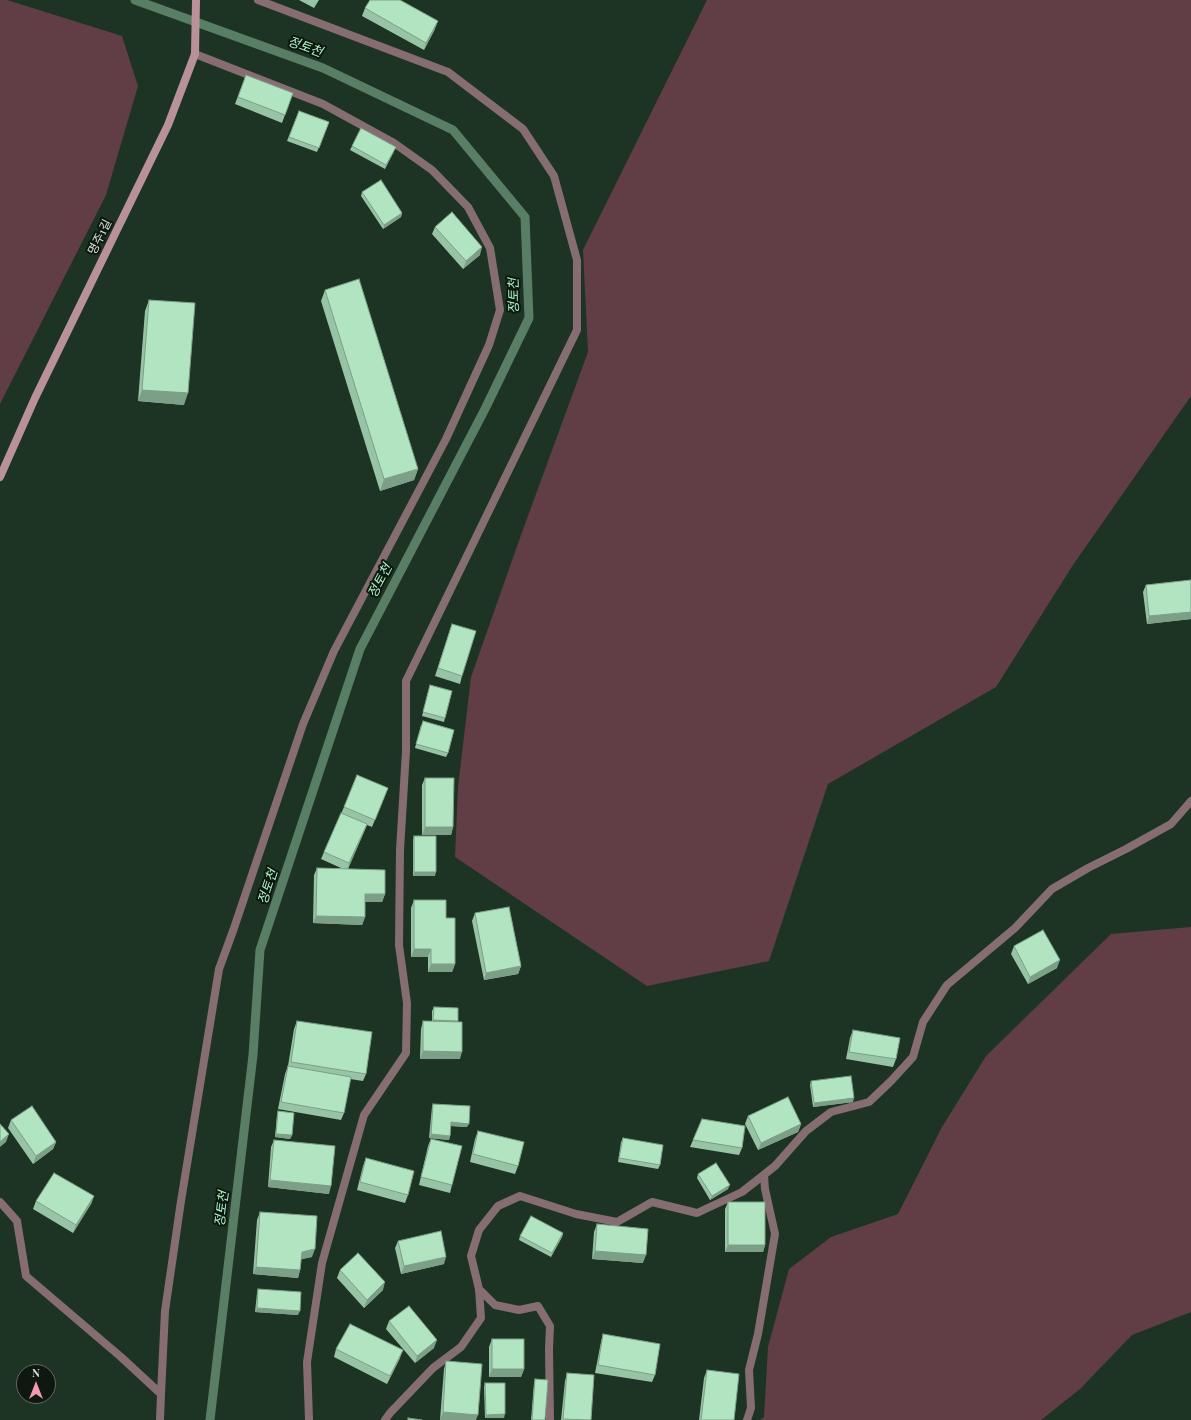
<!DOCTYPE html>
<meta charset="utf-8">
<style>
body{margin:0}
#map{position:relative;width:1191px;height:1420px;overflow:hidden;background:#1d3324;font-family:"Playfair Display",serif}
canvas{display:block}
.north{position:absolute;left:16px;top:1364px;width:40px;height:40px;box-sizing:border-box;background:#0e1811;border:1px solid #5f6a63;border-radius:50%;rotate:0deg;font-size:11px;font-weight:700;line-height:16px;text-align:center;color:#d9e6dd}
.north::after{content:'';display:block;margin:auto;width:14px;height:18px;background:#f29aae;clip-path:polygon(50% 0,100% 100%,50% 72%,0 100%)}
</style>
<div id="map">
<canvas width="1191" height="1420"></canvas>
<div class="north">N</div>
</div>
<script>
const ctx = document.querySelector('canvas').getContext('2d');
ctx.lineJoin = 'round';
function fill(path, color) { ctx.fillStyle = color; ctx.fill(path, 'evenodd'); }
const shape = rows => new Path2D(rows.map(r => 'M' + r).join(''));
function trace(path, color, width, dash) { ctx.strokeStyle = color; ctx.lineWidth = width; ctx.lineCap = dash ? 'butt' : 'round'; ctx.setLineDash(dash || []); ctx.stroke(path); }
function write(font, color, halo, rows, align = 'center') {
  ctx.font = font + ' "Playfair Display","Noto Sans KR",serif'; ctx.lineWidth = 4; ctx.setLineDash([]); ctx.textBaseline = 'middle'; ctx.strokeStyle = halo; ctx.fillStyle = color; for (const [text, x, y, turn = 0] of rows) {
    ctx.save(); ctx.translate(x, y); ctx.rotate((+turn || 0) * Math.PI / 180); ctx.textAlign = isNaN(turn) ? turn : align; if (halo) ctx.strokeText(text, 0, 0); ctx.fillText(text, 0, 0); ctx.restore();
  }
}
const green = shape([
 [0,0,7,0,122,36,138,86,106,195,0,404],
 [707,0,1191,0,1191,396,1073,565,996,687,828,784,769,961,647,986,455,857,458,787,471,677,521,535,588,352,583,250],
 [1191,927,1191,1312,1132,1335,1080,1389,1041,1420,760,1420,764,1417,768,1347,789,1269,831,1237,898,1214,942,1127,986,1056,1111,934]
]);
const stream = shape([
 [135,0,323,68,453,130,525,217,529,318,486,407,360,649,260,950,253,1055,210,1420]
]);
const lane = shape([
 [0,1202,17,1221,26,1276,121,1357,161,1394,160,1420],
 [479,1289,495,1305,519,1310,538,1306,550,1326,549,1349,550,1420],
 [161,1394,165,1311,181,1201,219,969,233,931,303,724,334,651,446,439,489,345,500,310,490,248,468,207,432,170,394,143,323,104,195,54],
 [385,1420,390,1413,433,1368,461,1347,481,1318,479,1289,471,1256,479,1230,498,1206,520,1196,576,1214,617,1222,652,1202,697,1213,742,1192,775,1166,806,1131,831,1112,869,1102,891,1081,913,1057,923,1022,947,985,1015,928,1052,889,1088,868,1126,849,1171,824,1191,801],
 [747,1420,751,1408,749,1370,758,1334,775,1234,765,1189,764,1175]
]);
const street = shape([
 [258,0,448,72,523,129,554,176,577,260,577,330,406,681,406,751,400,850,399,945,407,1003,406,1053,364,1115,322,1263,307,1362,309,1420]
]);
const secondary = shape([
 [0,477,35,398,168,125,195,54,196,0]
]);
const wall = shape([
 [299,0,319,0,314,8],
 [365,8,435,29,424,50,362,16],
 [246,75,293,93,282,123,235,104],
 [299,111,329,122,317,152,287,141],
 [352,146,394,151,385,169,350,150],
 [362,192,402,213,401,217,383,229,361,196],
 [435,227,480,255,463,269,432,234],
 [325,290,418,469,414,480,380,491,321,301],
 [149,300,184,405,138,401,145,311],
 [1191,580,1191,619,1147,624,1143,592,1146,585],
 [452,624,462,676,460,684,435,676],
 [430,685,445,718,444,722,422,716],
 [421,725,448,753,446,757,415,748],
 [425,778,453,827,451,835,422,835,422,785],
 [388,788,372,827,367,825,348,869,385,894,382,902,365,902,365,917,362,925,313,923,314,875,317,868,341,868,321,859,324,852,344,807],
 [414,836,435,876,413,876,413,840],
 [414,900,446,918,455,964,452,972,428,972,428,957,411,957,411,908],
 [475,913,521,966,518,974,484,980,472,921],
 [1014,946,1057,968,1028,984,1011,954],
 [434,1007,457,1022,460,1059,420,1059,421,1029,423,1021,432,1021,432,1011],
 [297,1021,366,1074,363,1081,350,1079,344,1113,341,1120,278,1109,285,1074,288,1066,294,1029],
 [853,1030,896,1059,893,1067,846,1059,850,1038],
 [811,1081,853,1102,813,1107,810,1085],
 [433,1104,467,1127,451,1126,450,1136,449,1140,429,1138,432,1107],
 [278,1111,292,1135,290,1139,275,1137,277,1115],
 [748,1116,801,1124,798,1132,758,1150,745,1124],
 [11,1120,56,1142,53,1149,33,1164,8,1128],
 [478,1131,518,1166,515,1174,470,1162,475,1139],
 [623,1138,660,1165,658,1169,618,1162,621,1142],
 [431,1139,452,1185,450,1193,419,1185,428,1146],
 [274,1140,329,1194,268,1187,271,1147],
 [693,1140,742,1148,739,1155,690,1147],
 [366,1158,408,1195,405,1203,357,1190,363,1166],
 [698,1174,728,1189,710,1200,697,1178],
 [94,1196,91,1204,73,1233,33,1209,36,1201],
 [728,1202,765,1245,763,1252,725,1252,725,1209],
 [260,1212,312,1257,301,1259,300,1270,298,1278,253,1274,257,1220],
 [597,1224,643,1263,592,1259,594,1232],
 [563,1233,562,1237,551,1257,519,1240,520,1236],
 [398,1241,444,1264,401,1274,395,1248],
 [340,1270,383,1290,364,1308,337,1278],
 [258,1289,298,1315,255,1312,257,1293],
 [389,1321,434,1348,415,1363,386,1329],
 [603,1334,655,1375,652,1382,595,1373,601,1342],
 [492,1339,524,1369,521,1377,489,1377,489,1347],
 [336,1349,400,1358,387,1384,334,1357],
 [446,1361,476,1420,440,1420,444,1369],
 [707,1370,734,1420,699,1420,704,1378],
 [567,1373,591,1420,561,1420,565,1381],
 [535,1379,545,1420,531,1420,534,1383],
 [485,1383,504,1418,485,1418,484,1387]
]);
const shadedWall = shape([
 [438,21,435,29,424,50,426,43],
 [396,147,385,169,386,165],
 [402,213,401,217,383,229,384,225],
 [482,247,480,255,463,269,466,261],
 [142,390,188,393,184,405,138,401],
 [418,469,414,480,380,491,384,479],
 [1191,612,1191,619,1147,624,1149,616],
 [367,824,364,832,347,871,349,863],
 [425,827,453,827,451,835,422,835],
 [414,872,436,872,435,876,413,876],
 [365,894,385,894,382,902,363,902],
 [316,916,365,917,362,925,313,923],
 [414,949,431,949,428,957,411,957],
 [1060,960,1057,968,1028,984,1030,977],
 [431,964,455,964,452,972,428,972],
 [521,966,518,974,484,980,486,973],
 [433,1020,458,1021,456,1025,432,1024],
 [423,1051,462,1052,460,1059,420,1059],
 [854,1098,853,1102,813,1107,814,1103],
 [451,1122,469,1124,467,1127,450,1126],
 [801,1124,798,1132,758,1150,761,1143],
 [9,1134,6,1142,0,1147,0,1142],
 [276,1134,292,1135,290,1139,275,1137],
 [431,1134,450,1136,449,1140,429,1138],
 [56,1142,53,1149,33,1164,36,1156],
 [270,1180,331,1186,329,1194,268,1187],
 [730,1185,728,1189,710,1200,712,1196],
 [94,1196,91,1204,73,1233,76,1225],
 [563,1233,562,1237,551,1257,552,1253],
 [728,1245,765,1245,763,1252,725,1252],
 [315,1249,312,1257,299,1260,302,1252],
 [595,1251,646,1255,643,1263,592,1259],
 [446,1257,444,1264,401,1274,404,1266],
 [256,1267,300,1270,298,1278,253,1274],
 [385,1282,383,1290,364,1308,367,1300],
 [257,1308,300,1311,298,1315,255,1312],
 [437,1340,434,1348,415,1363,417,1356],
 [403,1350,400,1358,387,1384,390,1376],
 [492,1369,524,1369,521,1377,489,1377],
 [443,1412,478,1415,476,1420,440,1420],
 [505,1414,504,1418,485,1418,486,1415]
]);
const building = shape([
 [370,0,400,0,438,21,426,43,365,8,370,0],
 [246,75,293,93,285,115,238,97,246,75],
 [299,111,329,122,319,148,289,137,299,111],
 [361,128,396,147,386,165,352,146,361,128],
 [381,180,402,213,384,225,362,192,381,180],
 [452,212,482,247,466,261,435,227,452,212],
 [359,279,418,469,384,479,325,290,359,279],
 [149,300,195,303,188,393,142,390,149,300],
 [1191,580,1191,612,1149,616,1146,585,1191,580],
 [452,624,476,631,462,676,438,668,452,624],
 [430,685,452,691,445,718,423,712,430,685],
 [423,721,454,730,448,753,416,744,423,721],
 [357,775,388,788,375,820,344,807,357,775],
 [425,778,454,778,453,827,425,827,425,778],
 [341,813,367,824,349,863,324,852,341,813],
 [414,836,436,836,436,872,414,872,414,836],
 [317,868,385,870,385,894,365,894,365,917,316,916,317,868],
 [414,900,446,900,446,918,455,918,455,964,431,964,431,949,414,949,414,900],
 [509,907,521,966,486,973,475,913,509,907],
 [1043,930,1060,960,1030,977,1014,946,1043,930],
 [434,1007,458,1008,458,1021,433,1020,434,1007],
 [297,1021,372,1032,366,1074,291,1062,297,1021],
 [423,1021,462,1022,462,1052,423,1051,423,1021],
 [853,1030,900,1038,896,1059,849,1052,853,1030],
 [288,1066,351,1077,344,1113,281,1102,288,1066],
 [851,1076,854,1098,814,1103,811,1081,851,1076],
 [788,1097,801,1124,761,1143,748,1116,788,1097],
 [433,1104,470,1106,469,1124,451,1122,450,1136,431,1134,433,1104],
 [32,1106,56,1142,36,1156,11,1120,32,1106],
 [278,1111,294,1113,292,1135,276,1134,278,1111],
 [702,1119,745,1126,742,1148,693,1140,702,1119],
 [0,1124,9,1134,0,1142,0,1124],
 [478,1131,524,1142,518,1166,473,1154,478,1131],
 [623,1138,663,1145,660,1165,619,1158,623,1138],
 [431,1139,462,1146,452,1185,421,1177,431,1139],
 [274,1140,335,1146,331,1186,270,1180,274,1140],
 [366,1158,414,1171,408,1195,360,1182,366,1158],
 [716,1163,730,1185,712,1196,698,1174,716,1163],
 [54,1173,94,1196,76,1225,36,1201,54,1173],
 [728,1202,765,1202,765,1245,728,1245,728,1202],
 [260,1212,317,1216,315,1249,302,1252,300,1270,256,1267,260,1212],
 [531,1216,563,1233,552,1253,520,1236,531,1216],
 [597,1224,648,1229,646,1255,595,1251,597,1224],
 [441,1231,446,1257,404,1266,398,1241,441,1231],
 [358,1253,385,1282,367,1300,340,1270,358,1253],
 [258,1289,301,1292,300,1311,257,1308,258,1289],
 [409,1306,437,1340,417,1356,389,1321,409,1306],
 [350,1324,403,1350,390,1376,336,1349,350,1324],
 [603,1334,660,1344,655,1375,598,1365,603,1334],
 [492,1339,524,1339,524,1369,492,1369,492,1339],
 [446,1361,482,1364,478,1415,443,1412,446,1361],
 [707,1370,739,1374,734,1420,701,1420,707,1370],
 [567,1373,594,1375,591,1420,563,1419,567,1373],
 [535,1379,548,1380,545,1420,532,1420,535,1379],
 [485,1383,505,1383,505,1414,486,1415,485,1383],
 [408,1418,422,1420,408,1420,408,1418]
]);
const streetNames = [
 ["명주1길",100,237,-64]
];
const waterNames = [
 ["정토천",305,47,20],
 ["정토천",514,296,-91],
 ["정토천",380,581,-62],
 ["정토천",268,887,-72],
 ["정토천",222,1209,-83]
];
fill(green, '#613e46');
trace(stream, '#587e66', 9);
trace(lane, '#866d72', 8);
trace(street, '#866d72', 8);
trace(secondary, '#b99199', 8);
fill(wall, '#98c4a6');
fill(shadedWall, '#7ca087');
fill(building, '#b1e4c1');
trace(building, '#7ca087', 1);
write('12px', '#d9e6dd', '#0e1811', streetNames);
write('italic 13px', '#adf9c6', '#0e1811', waterNames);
</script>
